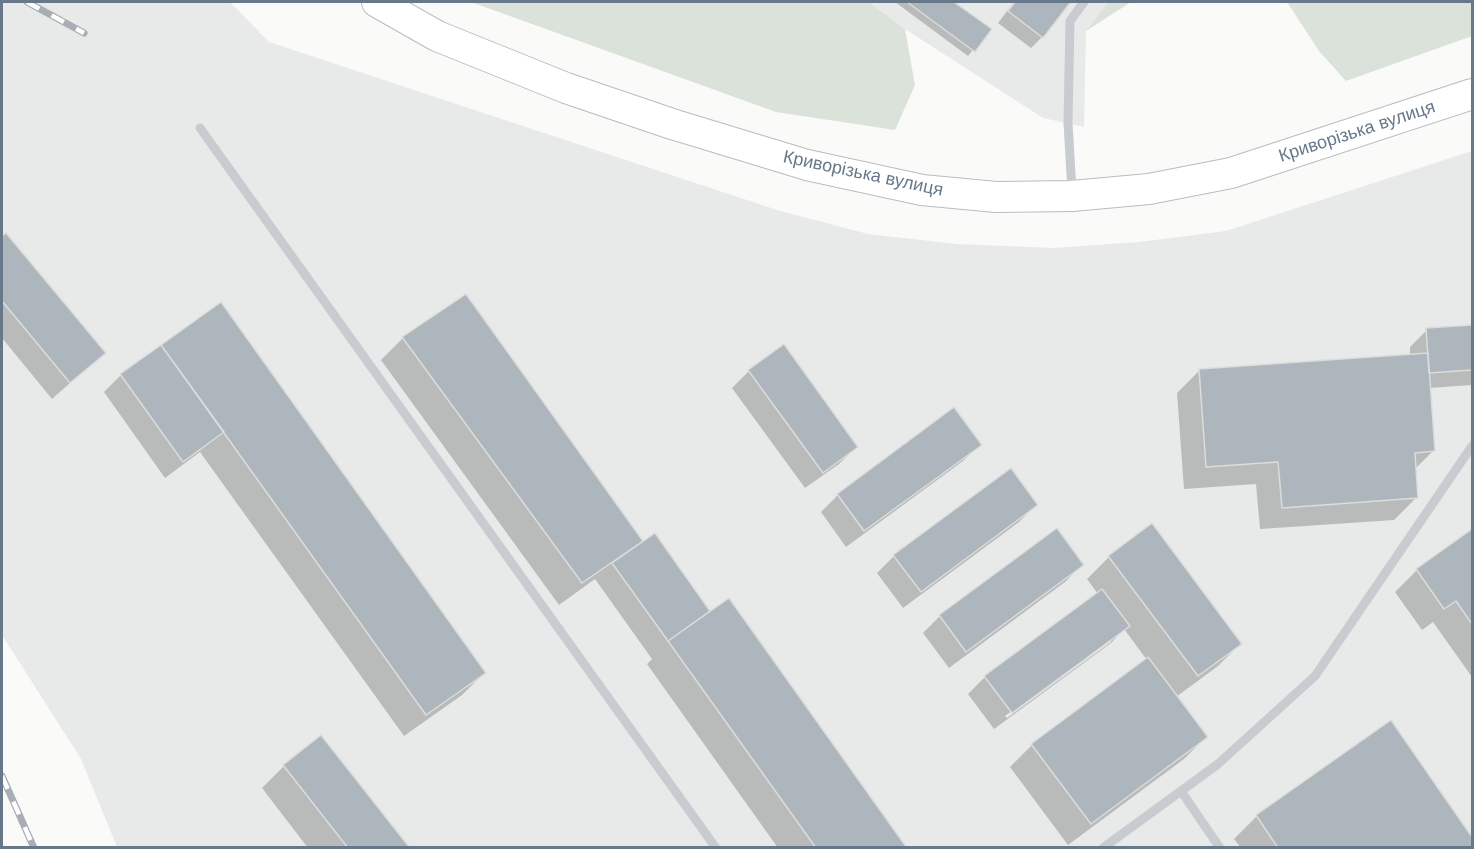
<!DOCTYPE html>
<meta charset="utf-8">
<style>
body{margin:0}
#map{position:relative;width:1474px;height:849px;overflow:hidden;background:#fafaf8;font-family:Helvetica,sans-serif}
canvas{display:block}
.frame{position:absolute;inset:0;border:3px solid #67788b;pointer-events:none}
</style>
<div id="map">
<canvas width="1474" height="849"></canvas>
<div class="frame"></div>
</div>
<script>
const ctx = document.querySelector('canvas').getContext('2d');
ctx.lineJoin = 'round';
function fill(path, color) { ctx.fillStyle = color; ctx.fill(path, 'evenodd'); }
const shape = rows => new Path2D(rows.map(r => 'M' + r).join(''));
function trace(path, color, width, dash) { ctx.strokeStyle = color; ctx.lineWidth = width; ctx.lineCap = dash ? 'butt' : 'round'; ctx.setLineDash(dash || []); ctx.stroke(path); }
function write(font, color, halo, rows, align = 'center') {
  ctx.font = font + ' Helvetica,sans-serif'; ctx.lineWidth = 6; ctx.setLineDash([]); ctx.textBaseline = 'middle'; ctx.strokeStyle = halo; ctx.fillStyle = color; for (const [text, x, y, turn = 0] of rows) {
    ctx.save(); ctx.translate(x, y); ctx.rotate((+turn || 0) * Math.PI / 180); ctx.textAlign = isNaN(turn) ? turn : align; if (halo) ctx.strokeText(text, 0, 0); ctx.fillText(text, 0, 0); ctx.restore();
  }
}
const built = shape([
 [2,2,230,2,269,42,777,210,868,234,957,244,1053,248,1139,242,1226,231,1472,151,1472,847,117,847,81,759,2,635],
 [869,2,1108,2,1086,31,1084,127,1043,118,905,29]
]);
const green = shape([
 [471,2,869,2,905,29,915,85,895,130,776,112],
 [1108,2,1131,2,1086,31],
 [1287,2,1472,2,1472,36,1346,81,1319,51]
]);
const shadow = shape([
 [895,2,952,2,989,29,968,56],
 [1014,2,1066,2,1067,3,1042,37,1031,48,998,23],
 [6,235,104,353,52,399,2,338,2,238],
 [466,296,642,543,654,535,710,613,906,848,778,848,647,664,652,659,595,579,559,605,381,360,403,338],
 [221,304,484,673,462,695,404,736,200,452,165,478,104,392,121,375],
 [1472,327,1472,385,1429,388,1433,451,1414,470,1416,498,1394,520,1260,529,1256,484,1184,489,1177,393,1200,370,1410,356,1410,347,1427,330],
 [749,371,856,447,839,464,805,488,732,388],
 [954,409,980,444,963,461,846,547,821,512,838,495],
 [1036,505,1019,522,903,608,877,573,894,556],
 [1472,531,1472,677,1433,622,1422,630,1395,592,1417,570],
 [1109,557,1240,644,1218,666,1176,697,1206,737,1184,759,1068,845,1010,767,1032,745,1147,660,1124,629,1111,643,994,729,968,694,985,677,1098,594,1087,579],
 [1111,638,1111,642,1007,718,1005,716],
 [1082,565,1065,582,949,668,923,633,940,616],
 [1390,723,1472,839,1472,848,1241,848,1234,839,1257,816],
 [284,766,408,848,308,848,262,788]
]);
const building = shape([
 [907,2,954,2,992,29,975,52,907,2],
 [1015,2,1068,2,1070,3,1043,38,1008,11,1015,2],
 [6,233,106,353,70,383,2,301,2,236,6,233],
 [466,294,643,541,582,583,402,337,466,294],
 [221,302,486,673,426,715,161,345,221,302],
 [1472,325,1472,370,1429,373,1426,328,1472,325],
 [784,344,858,447,823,473,748,370,784,344],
 [161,345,224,432,183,462,120,374,161,345],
 [1428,353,1435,451,1415,453,1418,498,1282,508,1278,462,1206,467,1199,369,1428,353],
 [954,407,982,445,864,531,837,494,954,407],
 [1011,468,1038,505,921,592,893,555,1011,468],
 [1152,523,1242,644,1198,676,1108,556,1152,523],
 [1057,528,1084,565,966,652,939,615,1057,528],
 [1472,529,1472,624,1456,601,1444,609,1416,569,1472,529],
 [655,533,710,611,668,641,612,563,655,533],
 [1102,589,1130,626,1012,713,984,676,1102,589],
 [729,598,907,848,816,848,668,641,729,598],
 [1148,657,1208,737,1091,824,1031,744,1148,657],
 [1391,720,1472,837,1472,848,1278,848,1256,815,1391,720],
 [321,735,410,848,348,848,283,765,321,735]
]);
const lane = shape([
 [200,128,716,848],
 [1072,191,1068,123,1070,21,1084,2],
 [1181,791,1220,848],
 [1103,848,1218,764,1315,676,1472,446]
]);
const primary = shape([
 [377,2,437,36,566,88,672,124,807,165,922,190,996,197,1072,196,1149,189,1231,173,1472,94]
]);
const rail = shape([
 [27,2,84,33],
 [2,776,34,848]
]);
const streetNames = [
 ["Криворізька вулиця",1357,132,-18],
 ["Криворізька вулиця",863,174,12]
];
fill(built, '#e8e9e9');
fill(green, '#dbe2d9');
fill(shadow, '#0003');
fill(building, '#aeb6bd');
trace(building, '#dcdcda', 1.5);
trace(primary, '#b8bdc2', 32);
trace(lane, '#c8cbd0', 9);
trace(primary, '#fff', 30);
trace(rail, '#a8aeb5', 7);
trace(rail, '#fff', 4.5, [14]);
write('18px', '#67788b', '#fff', streetNames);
</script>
